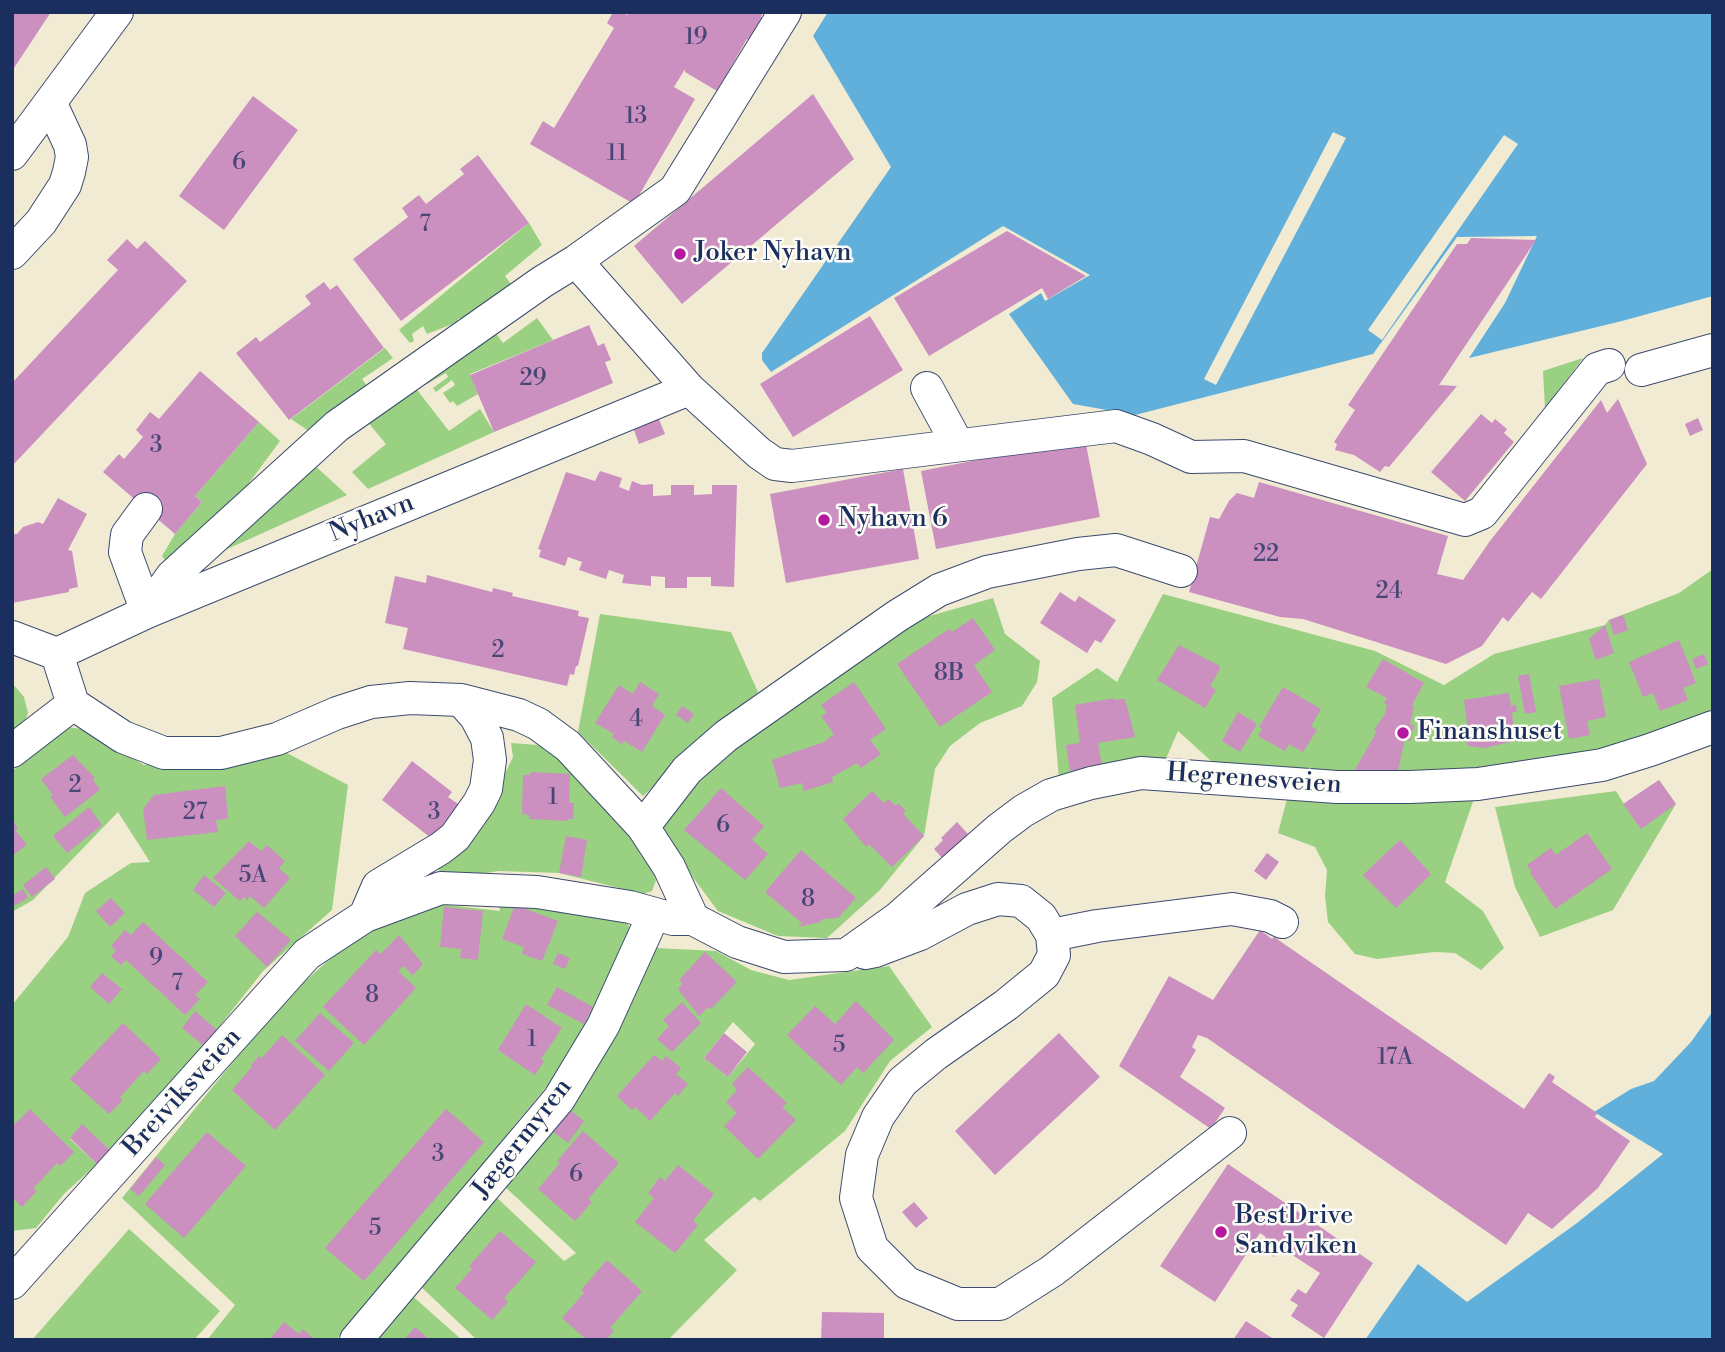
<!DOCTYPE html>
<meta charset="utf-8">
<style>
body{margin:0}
#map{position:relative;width:1725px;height:1352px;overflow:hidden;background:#f1ebd3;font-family:"Libre Bodoni",serif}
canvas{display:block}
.frame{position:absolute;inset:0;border:14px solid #1b2f5e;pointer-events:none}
</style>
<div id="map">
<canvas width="1725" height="1352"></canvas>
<div class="frame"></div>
</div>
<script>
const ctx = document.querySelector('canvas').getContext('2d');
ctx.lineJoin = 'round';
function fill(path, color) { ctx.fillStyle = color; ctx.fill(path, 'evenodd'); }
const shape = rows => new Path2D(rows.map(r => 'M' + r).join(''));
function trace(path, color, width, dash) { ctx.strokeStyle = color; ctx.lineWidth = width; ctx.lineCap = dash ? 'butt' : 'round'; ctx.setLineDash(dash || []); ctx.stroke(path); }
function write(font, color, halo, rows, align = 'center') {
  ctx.font = font + ' "Libre Bodoni",serif'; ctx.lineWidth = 5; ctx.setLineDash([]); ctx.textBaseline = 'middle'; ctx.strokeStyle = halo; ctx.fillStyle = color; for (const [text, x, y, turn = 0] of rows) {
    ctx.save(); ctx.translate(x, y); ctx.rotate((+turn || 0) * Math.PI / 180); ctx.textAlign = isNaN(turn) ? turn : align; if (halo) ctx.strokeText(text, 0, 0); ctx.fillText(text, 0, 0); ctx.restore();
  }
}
const green = shape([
 [529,223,542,245,505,276,514,288,466,325,459,318,455,323,427,334,423,326,412,334,414,341,410,343,399,330],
 [537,318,553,340,470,374,478,394,457,406,453,401,450,403,443,393,455,385,452,380,436,392,433,388,448,377,446,373,427,384,424,379,491,326,503,343],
 [385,348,393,358,362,379,373,395,313,434,291,419],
 [1583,358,1545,408,1543,371],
 [414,386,449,431,480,409,494,432,368,489,352,472,386,444,367,421],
 [259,422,280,441,249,483,255,491,168,564,162,556,175,534,202,502,195,496],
 [312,463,347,495,214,555],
 [1713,569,1713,709,1640,741,1544,759,1422,775,1233,770,1210,760,1178,731,1165,761,1059,779,1052,698,1097,668,1117,682,1163,594,1375,651,1444,685,1494,654,1605,625,1609,620,1679,593],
 [993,598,1005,634,1040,661,1037,682,1022,706,980,723,950,746,935,769,924,836,880,890,827,938,778,936,718,911,668,844,661,826,671,812,740,739,851,659,926,617],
 [600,614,731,632,758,692,643,796,578,732],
 [12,683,24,697,28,713,24,724,12,738],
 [67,727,82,729,144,765,176,758,283,751,348,785,332,910,263,971,204,1046,110,1150,82,1125,70,1139,97,1164,64,1194,36,1228,12,1231,12,1005,68,937,85,893,131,863,150,862,118,812,33,900,12,912,12,771],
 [511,743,538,745,562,756,596,799,630,836,651,866,656,880,652,891,643,894,559,873,499,871,446,879,438,869,483,818,513,757],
 [1659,780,1676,804,1613,910,1540,937,1515,887,1495,807,1616,791,1624,804],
 [1476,793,1445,882,1483,911,1504,948,1481,970,1455,953,1434,952,1377,959,1355,954,1328,922,1325,896,1327,870,1315,847,1278,833,1288,795],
 [498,896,626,919,632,934,586,1040,516,1123,435,1225,336,1340,207,1340,235,1305,122,1198,282,1002,362,930,439,904,500,911],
 [656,948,716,951,751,970,789,980,889,966,932,1027,890,1061,845,1131,760,1201,754,1197,704,1240,737,1270,668,1340,477,1340,416,1282,493,1194,564,1261,576,1253,503,1185,642,957],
 [733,1022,755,1044,728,1077,704,1058],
 [129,1229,220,1311,194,1340,32,1340],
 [408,1292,462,1340,369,1340]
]);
const water = shape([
 [828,12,1713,12,1713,296,1622,321,1469,358,1505,303,1537,236,1457,237,1373,354,1135,415,1073,404,1009,314,1041,293,1045,301,1090,275,1003,226,771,372,762,360,762,353,891,167,813,36],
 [1713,1011,1713,1340,1365,1340,1418,1264,1467,1302,1577,1223,1663,1154,1594,1112,1631,1089,1654,1081,1691,1042]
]);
const pier = shape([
 [1333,132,1346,138,1216,385,1204,379],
 [1504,135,1518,144,1382,340,1368,330]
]);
const building = shape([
 [12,12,51,12,12,71],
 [613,12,622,12,627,15,629,12,763,12,761,17,764,19,751,41,747,39,717,91,685,72,685,69,674,87,695,99,634,204,530,144,543,121,554,128,614,28,607,23],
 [813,94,854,159,682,304,634,246],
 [253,96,298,130,224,230,179,196],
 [478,155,529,223,401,321,353,259,408,217,402,208,419,195,426,204,464,174,460,169],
 [1007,231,1086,276,1048,299,1042,288,929,356,894,298],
 [1471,238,1536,240,1439,385,1457,386,1389,467,1385,466,1380,472,1354,455,1335,450,1337,444,1334,442,1355,410,1348,405,1457,244,1467,244],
 [127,239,137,249,145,241,187,281,12,466,12,383,118,270,107,260],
 [324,282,330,290,337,285,384,348,289,420,236,353,256,337,260,342,311,304,305,296],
 [870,316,903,370,793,437,760,384],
 [589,325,598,346,604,343,611,360,605,362,613,383,494,432,470,375],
 [200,371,259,422,195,496,202,502,175,534,103,472,119,454,124,459,143,437,136,430,150,412,159,419],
 [1618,399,1647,464,1541,599,1532,592,1508,622,1503,617,1482,646,1446,664,1303,619,1280,617,1189,592,1210,517,1219,519,1229,501,1237,493,1254,498,1259,482,1448,536,1437,574,1463,580,1490,541,1601,400,1607,413],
 [1481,414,1492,423,1495,419,1507,429,1504,433,1514,442,1465,501,1431,472],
 [658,417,665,434,639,444,633,427],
 [1698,418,1703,430,1690,436,1685,424],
 [1085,439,1100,517,936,549,921,471],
 [903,469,919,559,786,583,770,494],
 [600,471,622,478,619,487,629,491,632,481,642,485,653,484,653,496,671,495,671,485,694,485,694,495,712,494,712,485,737,485,734,587,711,586,711,577,687,577,687,588,665,588,665,577,651,576,651,586,622,583,624,575,609,570,606,579,579,570,582,562,568,557,565,566,539,557,541,550,538,549,566,472,595,481],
 [58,498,87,514,68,550,72,551,78,587,69,589,69,592,12,603,12,534,17,534,23,527,38,522,43,524],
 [427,575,492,592,493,588,513,593,512,596,579,611,578,616,589,618,578,666,576,666,574,675,570,674,567,686,403,649,408,628,385,623,395,576,426,583],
 [1060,592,1075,602,1079,596,1116,620,1101,643,1095,640,1087,653,1040,623],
 [1623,615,1628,630,1614,635,1609,620],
 [973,618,995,650,974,665,992,692,940,727,897,664,949,629,952,632],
 [1605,625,1614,653,1596,660,1589,639],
 [1679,640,1696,683,1683,688,1688,700,1660,711,1653,693,1643,697,1629,662],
 [1179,645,1220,666,1219,671,1210,686,1216,690,1205,708,1157,680],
 [1704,654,1708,664,1696,669,1692,659],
 [1383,659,1424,683,1412,705,1414,707,1410,724,1414,725,1410,741,1405,739,1397,775,1352,775,1377,731,1374,730,1385,714,1387,705,1384,703,1387,698,1366,687],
 [1529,674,1536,712,1525,714,1518,676],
 [1599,679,1606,717,1587,721,1590,735,1569,739,1559,686],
 [640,682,659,694,652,706,665,715,642,752,624,741,622,744,612,737,614,734,595,723,619,685,633,694],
 [854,682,886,729,870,740,881,754,861,768,857,763,832,777,833,782,804,791,802,783,780,788,772,760,824,742,834,734,821,716,827,713,821,705],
 [1283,687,1321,709,1311,726,1317,730,1303,752,1289,744,1285,751,1258,736,1262,729,1259,727],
 [1509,693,1511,706,1516,705,1517,712,1512,712,1515,741,1484,748,1469,746,1466,744,1469,738,1464,700],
 [1114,698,1114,700,1125,699,1135,737,1098,743,1102,766,1070,771,1066,745,1080,743,1075,705],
 [682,706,694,714,688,723,676,715],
 [1238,712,1257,724,1240,752,1222,741],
 [73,755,95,778,93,780,100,790,65,817,50,797,53,795,41,779],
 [412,761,452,792,448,797,461,806,435,841,382,800],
 [531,772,570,774,569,803,574,803,573,819,568,819,568,821,529,819,529,815,522,814,523,775,530,775],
 [1659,780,1676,804,1641,829,1623,804],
 [225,786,228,819,216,820,218,832,147,840,143,809,154,795],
 [721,788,764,826,752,840,768,854,745,880,684,830],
 [872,791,884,803,888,799,896,806,898,803,906,811,903,814,924,836,892,867,869,844,866,847,843,819],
 [89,807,102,825,67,853,53,836],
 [12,819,18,828,15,830,27,845,12,856],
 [957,822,968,834,943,859,934,849,943,840,941,838],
 [1587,833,1612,869,1555,909,1530,873,1532,872,1527,865,1551,848,1556,855],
 [566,836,587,840,581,877,559,873],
 [1400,840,1431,874,1396,908,1363,875],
 [249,841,261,851,267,845,285,861,279,868,290,878,264,908,250,896,247,900,244,897,240,901,213,878],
 [801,850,856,898,838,918,823,919,820,922,798,927,802,923,765,892],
 [1267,853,1279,862,1266,880,1254,871],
 [46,867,55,879,32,897,23,885],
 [204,875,226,893,214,907,193,890],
 [23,889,28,898,12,907,12,896],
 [111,898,125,913,110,927,96,911],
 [515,905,558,921,542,961,522,954,524,947,502,939],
 [444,907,483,911,478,960,460,958,461,949,440,947],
 [257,912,291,940,267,967,235,936],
 [143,922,208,982,195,995,200,999,185,1015,126,960,121,965,111,956,116,951,111,946,125,930,131,935],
 [1260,930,1272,939,1274,937,1524,1109,1549,1073,1555,1077,1552,1082,1597,1113,1595,1117,1630,1141,1598,1188,1552,1229,1528,1213,1506,1245,1207,1038,1198,1035,1192,1047,1196,1050,1180,1077,1225,1108,1211,1129,1119,1066,1169,976,1213,1000],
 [399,935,423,964,413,975,403,966,398,971,416,988,364,1045,323,1007,376,950,381,954],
 [705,952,737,982,711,1009,708,1007,699,1016,678,989,683,983,679,980],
 [558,953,570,958,565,969,553,964],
 [102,973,122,989,109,1004,90,987],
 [557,987,593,1007,584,1024,547,1005],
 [856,1001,894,1040,863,1073,857,1067,841,1085,787,1035,815,1006,835,1024],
 [682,1002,701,1023,672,1052,657,1039,669,1026,663,1020],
 [526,1004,562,1028,541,1059,544,1061,535,1075,498,1050],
 [195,1011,217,1030,204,1046,182,1028],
 [320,1013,354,1043,329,1071,295,1041],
 [123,1023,161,1059,147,1074,144,1071,120,1097,123,1100,109,1114,70,1079],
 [724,1033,747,1052,728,1077,704,1058],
 [1059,1033,1100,1077,995,1175,955,1131],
 [282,1035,325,1075,275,1130,232,1090,252,1067,251,1065,259,1056,262,1058],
 [654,1055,662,1061,666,1056,681,1068,676,1074,688,1084,678,1096,675,1093,650,1121,635,1107,632,1110,617,1096],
 [748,1067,787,1103,782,1107,796,1120,758,1159,724,1126,737,1113,726,1102,737,1090,732,1084],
 [30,1109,74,1152,60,1166,57,1163,33,1189,37,1191,22,1207,12,1197,12,1121,15,1124],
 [446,1109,484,1142,364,1281,325,1248],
 [570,1110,584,1121,568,1143,553,1132],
 [82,1124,110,1150,97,1164,70,1138],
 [583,1131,619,1163,588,1199,592,1202,575,1221,538,1189,560,1163,557,1161],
 [207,1132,246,1166,184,1238,145,1204],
 [156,1157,165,1165,139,1196,130,1189],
 [1228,1164,1373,1263,1324,1338,1291,1316,1298,1305,1290,1300,1298,1289,1306,1294,1320,1273,1280,1247,1274,1257,1259,1246,1266,1237,1260,1233,1215,1302,1160,1266],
 [678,1165,714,1194,693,1221,698,1225,675,1253,635,1222,654,1198,648,1193,660,1177,665,1181],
 [914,1202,928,1218,916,1228,902,1212],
 [500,1231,536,1262,504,1298,508,1302,492,1320,455,1288,472,1269,469,1266],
 [607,1260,642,1291,610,1328,614,1331,606,1340,587,1340,562,1318,584,1293,581,1290],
 [822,1312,884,1313,884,1340,821,1340],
 [1246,1321,1275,1340,1233,1340],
 [284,1322,299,1334,303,1329,315,1340,269,1340],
 [415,1327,430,1340,404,1340]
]);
const minor = shape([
 [12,154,117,12],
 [12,253,41,222,65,185,69,172,72,157,70,145,51,104],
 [576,261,689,389,759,453,775,464,792,466,1116,426,1152,439,1191,457,1244,456,1465,520,1482,513,1597,369,1609,365],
 [1641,370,1713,350],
 [927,388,958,445],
 [146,509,127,535,125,552,147,612],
 [147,612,172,576,337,426,542,282,576,261,675,190,785,12],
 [12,637,57,654,73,704,123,737,164,753,221,753,277,739,337,713,371,702,410,698,461,700,519,715,538,724,568,746,643,827,669,867,693,919,737,942,784,957,846,955,898,918,999,829,1023,811,1051,795,1091,783,1141,773,1337,787,1410,787,1478,784,1602,765,1650,750,1713,727],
 [57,654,147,612,689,389],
 [12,751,73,704],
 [643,827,687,770,726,736,897,616,939,590,987,572,1078,554,1116,550,1181,571],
 [365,916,378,886,441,848,455,837,479,803,486,789,490,760,487,738,476,717,461,700],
 [1052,935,1097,926,1232,909,1270,916,1282,922],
 [865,953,875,951,920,934,967,909,998,899,1021,901,1041,917,1052,935,1054,955,1044,974,1006,1005,936,1054,902,1082,878,1117,862,1155,856,1198,872,1248,907,1283,958,1304,1000,1304,1052,1271,1230,1133],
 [12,1283,307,954,365,916,441,888,537,892,630,907,673,919,693,919],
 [356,1340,559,1099,603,1026,654,914]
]);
const markers = [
 [680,254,7,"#b5179e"],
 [824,520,7,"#b5179e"],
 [1403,733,7,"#b5179e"],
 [1221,1232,7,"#b5179e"]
];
const numberNames = [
 ["19",696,38],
 ["13",636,117],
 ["11",617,154],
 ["6",239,163],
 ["7",425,225],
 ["29",533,379],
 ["3",156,446],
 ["22",1266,555],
 ["24",1389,592],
 ["2",498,651],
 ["8B",949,674],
 ["4",636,720],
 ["2",75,786],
 ["1",553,798],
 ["27",195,813],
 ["3",434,813],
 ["6",723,826],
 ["5A",253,876],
 ["8",808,900],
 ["9",156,959],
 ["7",177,984],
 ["8",372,996],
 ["1",532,1040],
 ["5",839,1046],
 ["17A",1395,1058],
 ["3",438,1155],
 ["6",576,1175],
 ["5",375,1229]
];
const poiNames = [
 ["Joker Nyhavn",694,254],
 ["Nyhavn 6",838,520],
 ["Finanshuset",1417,733],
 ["BestDrive",1235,1217],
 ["Sandviken",1235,1247]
];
const streetNames = [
 ["Nyhavn",372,519,-22],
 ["Hegrenesveien",1254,780,4],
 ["Breiviksveien",183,1093,-48],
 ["Jægermyren",523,1139,-52]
];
fill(green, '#99d081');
fill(water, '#61b0db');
fill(pier, '#f1ebd3');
fill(building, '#cb8fc0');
trace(minor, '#3b4b70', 34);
trace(minor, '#fff', 32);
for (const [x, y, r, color] of markers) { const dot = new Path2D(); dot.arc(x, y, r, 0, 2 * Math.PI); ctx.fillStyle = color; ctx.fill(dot); trace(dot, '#fdfcf7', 2.5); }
write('23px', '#474776', null, numberNames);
write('26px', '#1b2f5e', '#fdfcf7', poiNames, 'left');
write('26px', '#1b2f5e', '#fdfcf7', streetNames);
</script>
